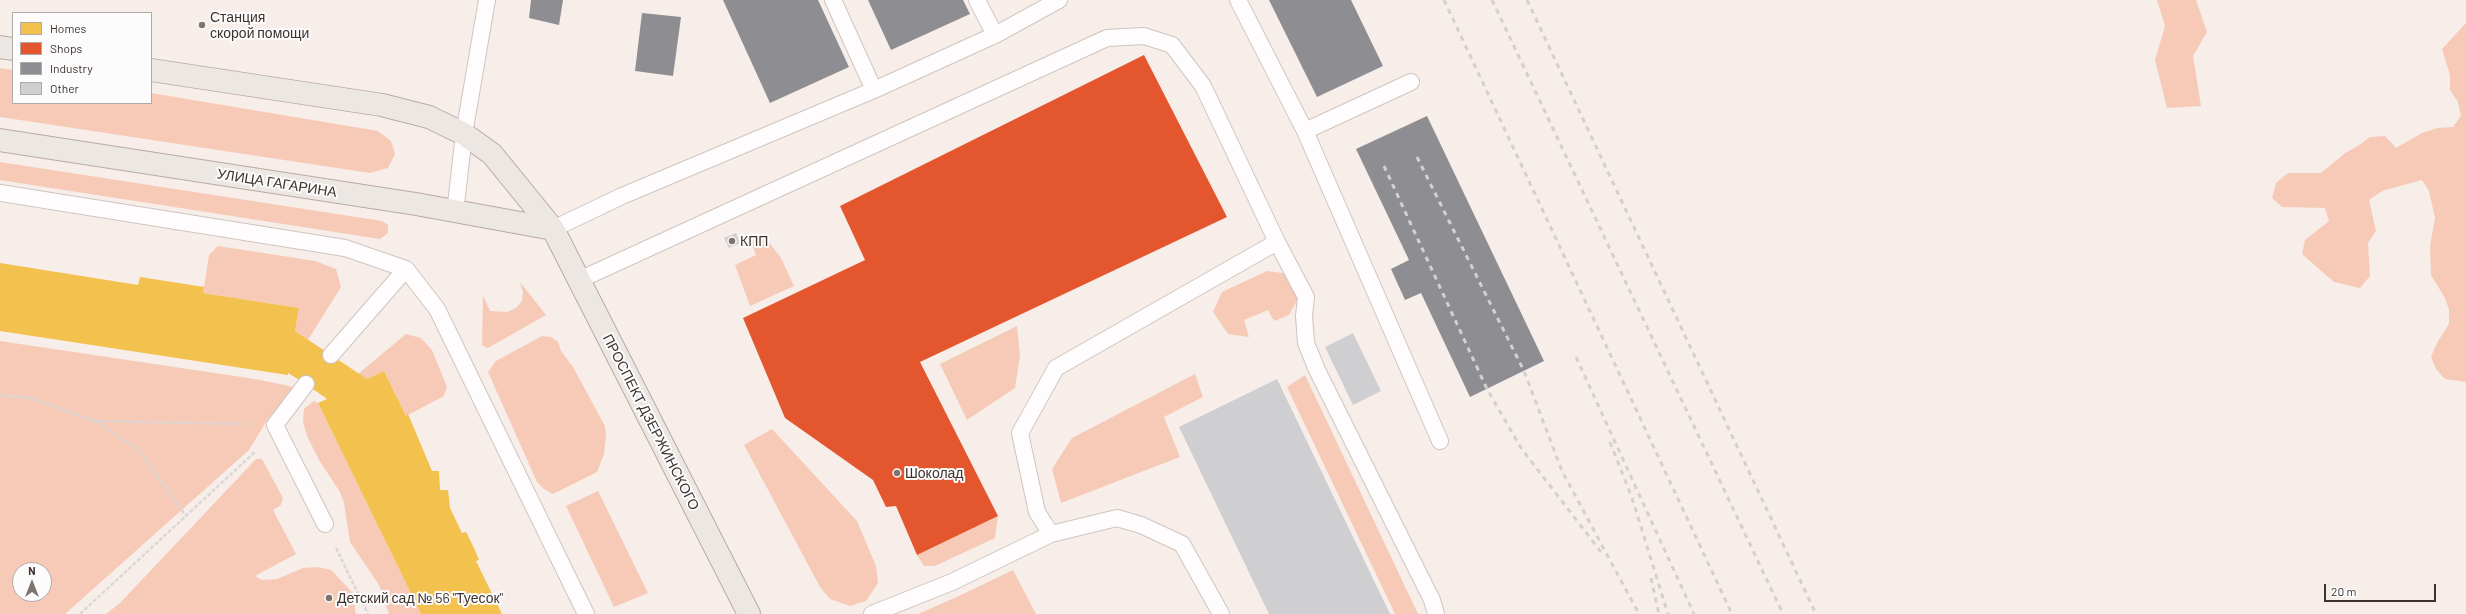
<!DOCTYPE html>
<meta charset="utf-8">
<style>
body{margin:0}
#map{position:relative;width:2466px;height:614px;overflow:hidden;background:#f7ede9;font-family:Barlow,sans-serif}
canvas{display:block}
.legend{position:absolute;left:12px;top:12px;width:140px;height:92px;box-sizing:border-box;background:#fcfcfc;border:1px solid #b0aba9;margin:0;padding:5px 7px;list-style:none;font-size:12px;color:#3e322d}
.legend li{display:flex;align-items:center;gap:8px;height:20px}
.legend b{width:20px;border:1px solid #b0aba9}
.north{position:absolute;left:12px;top:562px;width:40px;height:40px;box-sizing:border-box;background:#fcfcfc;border:1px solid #b0aba9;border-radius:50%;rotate:0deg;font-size:11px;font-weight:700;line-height:16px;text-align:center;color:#3e322d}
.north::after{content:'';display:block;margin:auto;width:14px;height:18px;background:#7f736f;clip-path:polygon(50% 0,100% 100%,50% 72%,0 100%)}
.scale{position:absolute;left:2324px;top:584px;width:112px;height:18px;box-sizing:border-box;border:2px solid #3e322d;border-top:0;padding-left:5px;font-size:12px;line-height:14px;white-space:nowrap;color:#3e322d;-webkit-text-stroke:3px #fcfcfc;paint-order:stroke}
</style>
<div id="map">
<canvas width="2466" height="614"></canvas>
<ul class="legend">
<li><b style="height:11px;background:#f2c14e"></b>Homes</li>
<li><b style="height:11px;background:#e4572e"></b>Shops</li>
<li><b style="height:11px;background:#8d8d92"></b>Industry</li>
<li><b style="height:11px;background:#cfcfd1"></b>Other</li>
</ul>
<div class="north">N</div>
<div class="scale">20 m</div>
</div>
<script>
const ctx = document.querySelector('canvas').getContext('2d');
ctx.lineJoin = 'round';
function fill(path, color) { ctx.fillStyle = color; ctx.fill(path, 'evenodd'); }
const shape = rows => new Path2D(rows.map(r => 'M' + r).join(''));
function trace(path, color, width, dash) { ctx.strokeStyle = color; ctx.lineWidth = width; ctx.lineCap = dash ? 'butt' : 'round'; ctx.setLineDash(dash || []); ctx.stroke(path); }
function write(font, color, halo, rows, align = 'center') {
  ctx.font = font + ' Barlow,sans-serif'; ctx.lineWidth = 4; ctx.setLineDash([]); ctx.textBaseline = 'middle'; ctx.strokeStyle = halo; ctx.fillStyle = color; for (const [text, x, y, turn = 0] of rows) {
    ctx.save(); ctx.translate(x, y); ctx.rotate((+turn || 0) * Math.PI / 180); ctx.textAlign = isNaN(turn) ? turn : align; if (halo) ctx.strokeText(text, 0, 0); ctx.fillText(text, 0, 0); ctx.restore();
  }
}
const green = shape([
 [2157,0,2196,0,2207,32,2193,56,2201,106,2167,108,2155,60,2165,26],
 [2466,23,2466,382,2445,379,2436,369,2431,357,2437,343,2449,324,2449,310,2445,298,2431,275,2430,246,2435,218,2429,191,2422,180,2382,191,2369,200,2376,231,2368,243,2370,276,2360,288,2334,282,2302,254,2305,240,2329,221,2325,208,2282,207,2272,198,2276,183,2288,173,2321,173,2345,153,2358,146,2370,137,2385,136,2396,148,2422,133,2437,128,2453,127,2461,116,2458,102,2450,90,2450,75,2442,49],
 [0,68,13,70,13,103,151,103,151,93,378,131,391,141,395,154,388,168,370,173,0,117],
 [0,162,382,221,388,225,388,233,380,239,0,180],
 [750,240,768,241,781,258,794,286,750,306,735,265,756,255],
 [218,246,315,261,336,269,341,287,308,340,295,331,299,308,203,293,209,255],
 [1267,271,1290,274,1300,295,1289,315,1274,321,1268,310,1244,320,1249,337,1228,334,1213,312,1222,292],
 [520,282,546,315,488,348,482,345,483,295,490,311,507,312,516,308,522,301,523,292],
 [1017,326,1020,355,1015,388,967,420,940,364],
 [406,334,421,338,432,350,447,387,444,396,406,416,384,371,367,379,358,374],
 [542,336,551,337,558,342,561,351,573,367,605,426,606,436,604,454,597,472,553,494,544,489,537,482,488,372,496,361],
 [0,341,255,379,294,387,280,412,269,417,249,450,65,614,0,614],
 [20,570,44,570,44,594,20,594],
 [1195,374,1203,397,1164,417,1180,457,1061,503,1052,469,1072,438],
 [1305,375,1418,614,1395,614,1287,387],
 [314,401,318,403,421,614,389,614,379,585,350,542,344,503,340,492,319,460,307,436,303,422,304,409],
 [772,429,857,521,876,566,878,583,866,601,850,606,830,599,820,587,744,445],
 [256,459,262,459,283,498,281,505,273,510,296,554,255,576,262,580,277,579,303,568,318,567,331,570,352,592,356,614,106,614,120,603],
 [598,491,648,593,614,607,566,506],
 [998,516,995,538,935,566,924,566,917,555],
 [1013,570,1036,614,918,614,959,596]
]);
const homes = shape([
 [0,263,138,285,140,277,204,287,203,293,299,308,295,331,367,379,384,371,406,416,408,414,432,471,439,471,440,490,448,490,450,508,462,533,466,532,474,548,479,560,476,561,502,614,421,614,318,403,327,399,306,384,288,373,288,375,0,331]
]);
const shops = shape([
 [1144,55,1227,217,920,362,998,516,917,555,896,506,886,507,873,480,785,418,743,318,865,260,840,206]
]);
const industry = shape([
 [531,0,563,0,559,25,529,18],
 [723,0,818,0,849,67,770,103],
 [868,0,963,0,970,14,891,50],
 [1269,0,1351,0,1383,66,1317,97],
 [642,13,681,17,673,76,635,71],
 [1427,116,1544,361,1470,397,1421,293,1405,300,1391,269,1409,260,1356,149]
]);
const building = shape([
 [736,233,740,243,729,248,724,238],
 [1353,333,1381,391,1353,405,1325,347],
 [1277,379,1390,614,1269,614,1179,427]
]);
const path = shape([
 [0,395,30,398,95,421,248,424],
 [95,421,138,449,186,516],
 [336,548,368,614],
 [80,614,256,451]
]);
const lane = shape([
 [833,0,874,90],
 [977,0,995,35],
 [1238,0,1305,131,1440,441],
 [1305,131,1411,82],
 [0,193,345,248,406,269,437,309,586,614],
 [455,213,464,134,487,0],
 [553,229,622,196,874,90,995,35,1059,0],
 [579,280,1107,38,1144,36,1172,45,1203,86,1277,242,1306,297,1304,316,1306,343,1317,370,1432,600,1436,614],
 [331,355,406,269],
 [306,384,275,425,325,524],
 [1051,534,1037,512,1020,433,1056,368,1277,242],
 [872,614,952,582,1051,534,1117,518,1141,525,1182,544,1221,614]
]);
const primary = shape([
 [0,47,13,49],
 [151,70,382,105,429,117,464,134,492,154,553,229,749,614],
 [0,140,416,204,553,229]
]);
const rail = shape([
 [1444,0,1732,614],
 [1492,0,1783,614],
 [1527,0,1816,614],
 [1417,157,1524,371,1562,471,1639,614],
 [1384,166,1487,389,1521,448,1601,552],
 [1576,357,1694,614],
 [1610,442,1632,498,1668,614],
 [1651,578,1659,614]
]);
const markers = [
 [202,25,4,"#7f736f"],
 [732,241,4,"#7f736f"],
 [897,473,4,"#7f736f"],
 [329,598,4,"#7f736f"]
];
const poiNames = [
 ["Станция",210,17],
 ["скорой помощи",210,33],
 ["КПП",740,241],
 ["Шоколад",905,473],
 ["Детский сад № 56 \"Туесок\"",337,598]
];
const streetNames = [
 ["УЛИЦА ГАГАРИНА",277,183,9],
 ["ПРОСПЕКТ ДЗЕРЖИНСКОГО",651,422,63]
];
fill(green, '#f7cab7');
fill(homes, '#f2c14e');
fill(shops, '#e4572e');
fill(industry, '#8d8d92');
fill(building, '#cfcfd1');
trace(lane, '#cfc5c0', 18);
trace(primary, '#b8aaa4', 24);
trace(path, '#dad7d5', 2.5, [4, 2]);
trace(lane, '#fefcfc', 16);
trace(primary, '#ede7e4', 22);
trace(rail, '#d3d0cf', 3, [5, 5]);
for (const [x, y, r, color] of markers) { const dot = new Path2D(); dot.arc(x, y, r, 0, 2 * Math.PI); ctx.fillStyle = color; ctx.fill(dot); trace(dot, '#fcfcfc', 1.5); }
write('14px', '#3e322d', '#fcfcfc', poiNames, 'left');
write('14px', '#3e322d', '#fcfcfc', streetNames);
</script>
